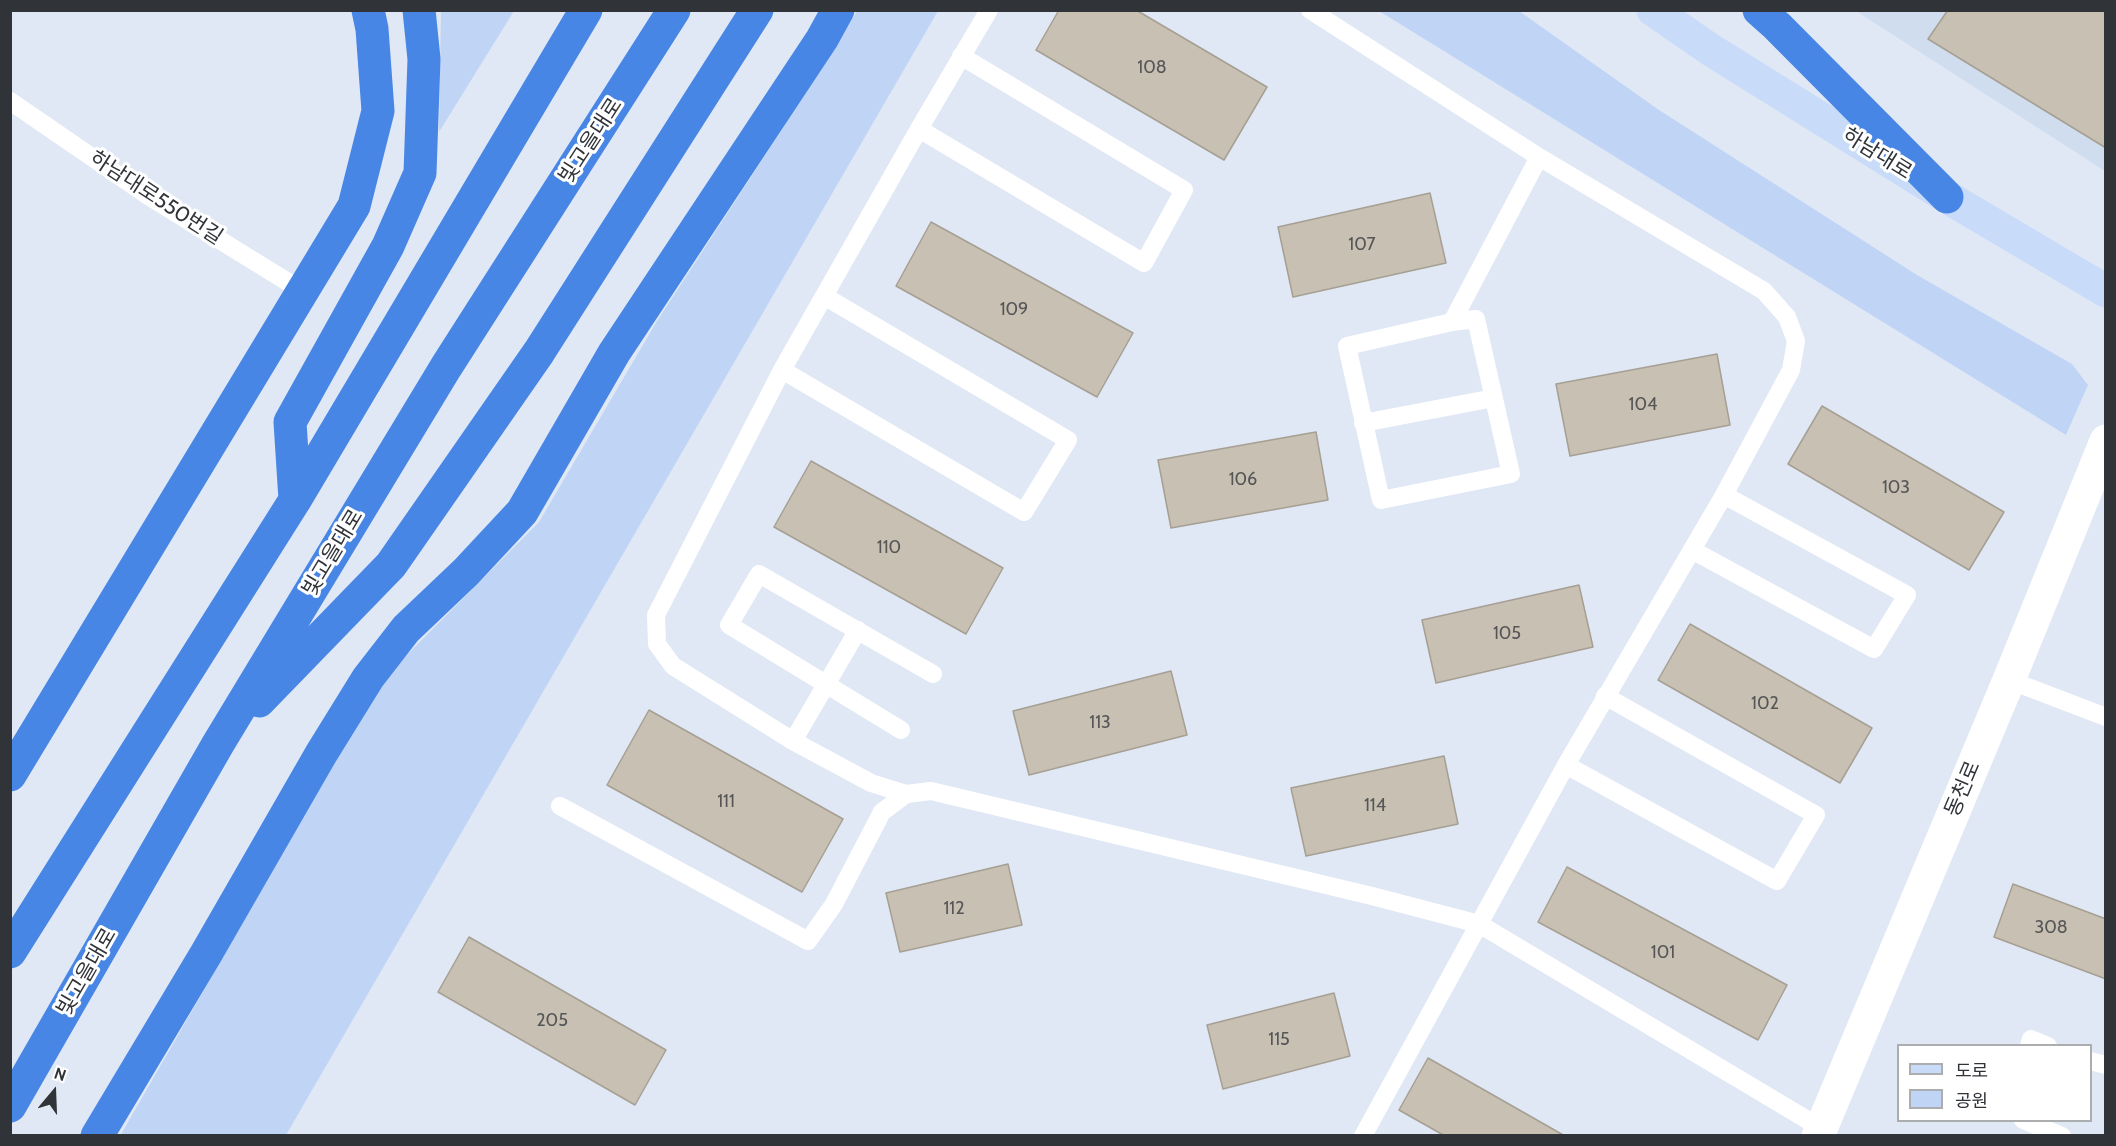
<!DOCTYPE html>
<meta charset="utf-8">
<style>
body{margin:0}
#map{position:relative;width:2116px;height:1146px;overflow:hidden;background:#e0e8f5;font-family:Cabin,"Noto Sans KR",sans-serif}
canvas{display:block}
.frame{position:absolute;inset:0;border:12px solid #303338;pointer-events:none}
.legend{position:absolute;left:1897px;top:1044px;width:195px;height:78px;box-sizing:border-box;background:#fff;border:2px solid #acadaf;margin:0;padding:8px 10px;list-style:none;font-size:18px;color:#303338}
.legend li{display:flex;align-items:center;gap:12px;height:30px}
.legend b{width:30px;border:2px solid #acadaf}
.north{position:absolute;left:24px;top:1062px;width:60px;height:60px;-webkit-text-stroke:4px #fff;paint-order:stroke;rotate:19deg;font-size:16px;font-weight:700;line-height:24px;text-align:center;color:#303338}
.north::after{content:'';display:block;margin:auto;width:21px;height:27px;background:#303338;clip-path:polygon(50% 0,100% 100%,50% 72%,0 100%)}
</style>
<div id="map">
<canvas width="2116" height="1146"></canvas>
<div class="frame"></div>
<ul class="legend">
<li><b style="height:8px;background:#c8dbf8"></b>도로</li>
<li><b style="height:16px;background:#c0d5f5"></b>공원</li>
</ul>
<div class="north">N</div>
</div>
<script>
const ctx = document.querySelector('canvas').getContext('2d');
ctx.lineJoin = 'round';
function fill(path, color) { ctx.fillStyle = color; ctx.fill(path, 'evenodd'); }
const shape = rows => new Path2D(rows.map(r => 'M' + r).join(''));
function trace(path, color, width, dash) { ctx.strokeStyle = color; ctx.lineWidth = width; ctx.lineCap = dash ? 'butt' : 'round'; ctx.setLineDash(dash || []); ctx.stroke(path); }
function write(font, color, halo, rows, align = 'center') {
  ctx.font = font + ' Cabin,"Noto Sans KR",sans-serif'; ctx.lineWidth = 6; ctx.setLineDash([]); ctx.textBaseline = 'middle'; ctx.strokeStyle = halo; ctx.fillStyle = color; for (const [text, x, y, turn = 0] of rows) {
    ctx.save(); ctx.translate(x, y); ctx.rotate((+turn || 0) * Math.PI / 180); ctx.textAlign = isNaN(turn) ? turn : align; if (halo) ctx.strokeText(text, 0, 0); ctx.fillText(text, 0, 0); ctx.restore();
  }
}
const built = shape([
 [1856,11,2105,11,2105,171]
]);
const green = shape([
 [441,11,514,11,439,132],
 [857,11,938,11,286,1135,120,1136,382,680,539,522,657,321,839,42],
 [1379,11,1519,11,1659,110,1917,275,2072,364,2088,385,2066,435]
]);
const building = shape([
 [1059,10,1136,10,1267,87,1224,160,1036,50,1059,10],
 [1948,10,2106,10,2106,148,1928,39,1948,10],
 [1430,193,1446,263,1293,297,1278,227,1430,193],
 [931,222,1133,333,1097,397,896,286,931,222],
 [1717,354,1730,425,1570,456,1556,384,1717,354],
 [1822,406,2004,512,1969,570,1788,464,1822,406],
 [1316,432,1328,500,1171,528,1158,460,1316,432],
 [811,461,1003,568,966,634,774,527,811,461],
 [1579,585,1593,647,1436,683,1422,620,1579,585],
 [1690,624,1872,728,1840,783,1658,680,1690,624],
 [1171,671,1187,735,1029,775,1013,711,1171,671],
 [649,710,843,819,802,892,607,785,649,710],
 [1444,756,1458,824,1306,856,1291,788,1444,756],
 [1008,864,1022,925,900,952,886,893,1008,864],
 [1567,867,1787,985,1758,1040,1538,922,1567,867],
 [2013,884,2106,919,2106,979,1994,937,2013,884],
 [469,937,666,1050,635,1105,438,992,469,937],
 [1334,993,1350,1056,1223,1089,1207,1025,1334,993],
 [1428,1058,1565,1136,1445,1136,1399,1110,1428,1058]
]);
const lane = shape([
 [1310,10,1539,157,1764,291,1787,317,1796,341,1791,370,1724,495,1566,765,1363,1136],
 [10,101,150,197,304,292],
 [919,129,1144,263,1184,190,961,56],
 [1476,319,1511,474,1381,500,1347,346,1452,322,1476,319],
 [1452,322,1539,157],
 [782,370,1024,512,1068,440,824,296],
 [1363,423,1494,398],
 [1692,550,1874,649,1907,595,1724,495],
 [2009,680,2106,717],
 [901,730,729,625,759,574,933,674],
 [793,741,858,630],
 [1566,765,1777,881,1816,815,1605,696],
 [906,794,871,783,793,741,673,666,657,644,656,615,782,370,919,129,989,10],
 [560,806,808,941,834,904,882,812,906,794,931,791,1372,896,1479,924,1821,1128],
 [2029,1046,2031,1039,2048,1046],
 [2090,1061,2106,1065],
 [2023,1120,2062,1136]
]);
const street = shape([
 [1818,1136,2009,680,2106,441]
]);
const secondary = shape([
 [1653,10,1711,50,1947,197,2106,291]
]);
const highway = shape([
 [1759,10,1777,26,1947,197],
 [295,500,290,422,388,246,420,173,424,59,419,10],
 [259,701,391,565,539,352,757,10],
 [10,775,354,206,378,111,372,29,368,10],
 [10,952,295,500,586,10],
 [10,1106,218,744,446,367,674,10],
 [97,1136,206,954,321,754,368,678,406,629,466,572,522,512,614,353,822,39,838,10]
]);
const numberNames = [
 ["108",1152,68],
 ["107",1362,245],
 ["109",1014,310],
 ["104",1643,405],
 ["106",1243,480],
 ["103",1896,488],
 ["110",889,548],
 ["105",1507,634],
 ["102",1765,704],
 ["113",1100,723],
 ["111",726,802],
 ["114",1375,806],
 ["112",954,909],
 ["308",2051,928],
 ["101",1663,953],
 ["205",552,1021],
 ["115",1279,1040]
];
const streetNames = [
 ["빛고을대로",591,141,-57],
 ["하남대로",1877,154,32],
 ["하남대로550번길",156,198,33],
 ["빛고을대로",333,553,-59],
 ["동천로",1963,789,-67],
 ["빛고을대로",87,972,-60]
];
fill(built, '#d0ddef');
fill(green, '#c0d5f5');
fill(building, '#c7c0b3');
trace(building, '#a69f93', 1.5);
trace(lane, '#fff', 18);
trace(street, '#fff', 33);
trace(secondary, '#c8dbf8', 33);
trace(highway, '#4886e6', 33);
write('18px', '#565657', null, numberNames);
write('21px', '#303338', '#fff', streetNames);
</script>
